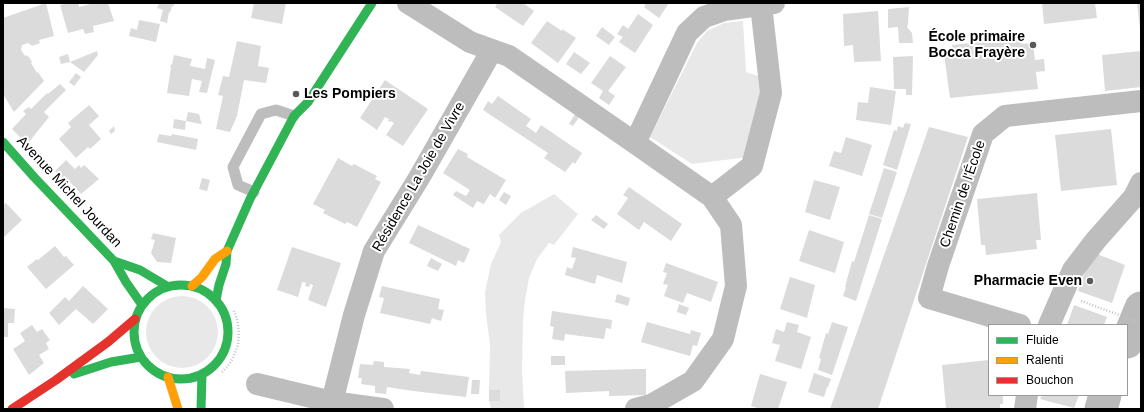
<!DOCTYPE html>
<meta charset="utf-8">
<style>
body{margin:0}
#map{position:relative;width:1144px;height:412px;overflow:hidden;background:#fff;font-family:Helvetica,sans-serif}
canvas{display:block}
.frame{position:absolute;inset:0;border:4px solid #000;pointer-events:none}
.legend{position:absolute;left:988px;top:324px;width:140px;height:72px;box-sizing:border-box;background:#fff;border:1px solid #999;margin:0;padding:5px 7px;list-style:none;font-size:12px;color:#000}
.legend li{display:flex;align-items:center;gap:8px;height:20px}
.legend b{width:20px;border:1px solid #999}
</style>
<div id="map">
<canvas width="1144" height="412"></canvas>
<div class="frame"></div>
<ul class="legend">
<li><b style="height:5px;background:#30b455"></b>Fluide</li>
<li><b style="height:5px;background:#ff9f0a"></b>Ralenti</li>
<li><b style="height:5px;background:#e5322d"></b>Bouchon</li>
</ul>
</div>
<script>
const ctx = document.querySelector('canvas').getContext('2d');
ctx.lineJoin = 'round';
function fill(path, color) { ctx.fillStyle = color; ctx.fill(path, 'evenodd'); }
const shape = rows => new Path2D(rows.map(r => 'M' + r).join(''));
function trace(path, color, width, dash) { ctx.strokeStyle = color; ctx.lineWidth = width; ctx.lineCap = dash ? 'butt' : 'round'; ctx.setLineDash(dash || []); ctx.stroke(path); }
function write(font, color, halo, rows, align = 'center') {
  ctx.font = font + ' Helvetica,sans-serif'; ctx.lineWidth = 4; ctx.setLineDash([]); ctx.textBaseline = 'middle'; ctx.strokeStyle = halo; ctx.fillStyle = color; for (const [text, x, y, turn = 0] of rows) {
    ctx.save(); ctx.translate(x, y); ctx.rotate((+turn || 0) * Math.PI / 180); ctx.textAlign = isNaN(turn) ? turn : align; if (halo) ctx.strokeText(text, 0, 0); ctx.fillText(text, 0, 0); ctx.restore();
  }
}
const green = shape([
 [743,21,746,72,758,76,763,82,748,157,692,164,650,137,697,43,707,31,724,23],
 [554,194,578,214,554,245,549,243,537,259,529,278,525,300,523,321,522,371,524,408,491,408,489,401,499,390,489,390,490,345,486,314,485,292,491,264,501,242,499,235,521,213],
 '146 332a36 36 0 1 1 72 0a36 36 0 1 1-72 0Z'
]);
const river = shape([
 [1127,342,1141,308],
 [1101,409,1105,395]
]);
const building = shape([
 [46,3,54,36,39,40,40,43,32,46,28,43,22,45,21,50,25,56,26,55,29,57,32,62,31,63,37,73,38,72,44,81,14,112,3,94,3,18],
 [68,3,78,3,79,7,94,3,108,3,114,21,93,26,94,32,85,34,83,29,68,33,60,5],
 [159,3,174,3,174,6,172,6,170,13,169,12,167,23,160,21,163,10,157,8],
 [254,3,286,3,282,24,251,18],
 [498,3,523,3,534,11,523,26,495,7],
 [646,3,669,3,659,18,644,7],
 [1042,3,1095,3,1097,18,1044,24],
 [1137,3,1141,3,1141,29,1140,29],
 [909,7,908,24,907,27,912,33,913,43,899,43,898,27,888,28,888,9],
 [878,11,881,61,854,62,853,45,844,46,843,14],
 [638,14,653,25,635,53,619,42,623,37,617,34,623,25,628,29],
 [139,20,160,24,156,42,129,36,131,28,137,30],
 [547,21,562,31,562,29,576,38,558,63,531,43],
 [602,27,615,37,609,45,596,36],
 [1021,37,1021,44,1033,43,1035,60,1044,59,1045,71,1036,72,1038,89,950,98,944,54,953,53,952,45],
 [237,41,261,46,258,66,269,68,266,83,244,80,237,116,230,132,216,129,223,96,218,95,223,76,229,77],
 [97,51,98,55,84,72,70,62,61,64,59,57,68,54,70,62],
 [1141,51,1141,87,1105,91,1102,55],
 [574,52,590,63,581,74,566,64],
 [174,55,192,59,190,66,205,69,207,58,215,60,207,93,199,92,202,81,192,79,189,96,167,93,171,67,170,67,171,64,172,65],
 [610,56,626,67,608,91,615,96,609,105,599,98,603,91,591,83],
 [913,56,912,95,906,95,906,89,894,89,893,57],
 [76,73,81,77,74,86,69,82],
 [385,80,428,109,403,146,386,135,394,123,391,121,390,122,388,121,389,119,385,117,377,130,360,118],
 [60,84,66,90,44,112,49,117,29,142,24,137,22,139,12,129,26,114,23,111,29,107,31,109,47,93,48,94],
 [870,87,896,91,891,125,856,120,858,102,868,103],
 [498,96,531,119,526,126,532,130,536,133,541,125,582,153,575,164,573,162,565,172,544,158,548,153,483,110,488,101,492,104],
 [89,105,99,116,89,125,101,139,90,149,88,147,76,158,59,139,71,127,68,123],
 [188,112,199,114,201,122,202,122,201,124,186,121,185,130,173,128,174,119,186,121],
 [575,114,580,116,573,126,569,124],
 [905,123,911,124,897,170,883,165,894,130,897,131,898,126,903,128],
 [114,126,115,131,111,134,109,131],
 [929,127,968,137,878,409,830,409],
 [1111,129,1117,185,1061,191,1055,135],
 [159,134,171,136,172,134,198,139,196,150,157,142],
 [846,137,872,145,862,176,829,166,834,151,841,153],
 [458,149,468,154,467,157,506,180,495,198,490,194,484,204,477,201,473,208,453,195,456,191,466,196,470,190,443,173],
 [338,158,352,166,354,164,377,176,375,179,381,182,357,227,347,222,345,224,323,213,325,210,313,204],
 [66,160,75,169,79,165,81,168,84,165,99,179,81,194,69,181,66,185,55,171],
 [884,168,897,172,882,218,869,214],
 [202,178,210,180,207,191,199,189],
 [814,180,840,187,830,220,805,212],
 [629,187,682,224,671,241,644,222,639,230,617,214,628,198,623,195],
 [504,192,511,196,506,205,499,200],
 [1037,193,1041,240,1036,240,1037,249,986,255,985,245,981,245,977,199],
 [6,203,22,220,3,238,3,205],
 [596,215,608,224,604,229,591,220],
 [869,215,882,219,856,301,843,296,846,287,845,287,852,261,854,262],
 [418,225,470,249,464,263,458,260,456,266,409,243],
 [809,230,844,242,835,273,799,261],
 [153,233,176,238,171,263,157,262,151,253,155,240,151,239],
 [55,246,64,257,66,256,74,265,46,289,27,267,37,259,38,260],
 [292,247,341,263,326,307,308,300,313,285,310,284,309,287,305,286,306,283,303,282,302,283,298,297,277,290],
 [573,247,627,262,622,283,597,275,595,284,565,275,567,267,572,269,576,258,571,257],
 [1092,252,1125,265,1112,303,1078,291],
 [431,258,442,264,438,271,427,266],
 [666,263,718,282,711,302,687,293,683,303,664,296,668,285,663,284,667,273,663,272],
 [790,277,815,285,807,318,780,309],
 [83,286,108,309,93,324,76,309,59,325,49,313,65,297,69,301],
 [382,286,440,299,438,309,444,310,441,321,432,318,430,324,380,313,384,298,379,297],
 [617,294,630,298,628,306,615,302],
 [679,304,689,308,686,315,677,312],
 [1074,305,1107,317,1104,325,1067,325],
 [3,308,15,309,14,323,8,323,8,337,3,337],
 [552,311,612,320,611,329,606,328,604,339,565,334,564,341,552,339,554,327,550,326],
 [647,322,690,334,691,330,701,333,697,346,693,345,690,356,641,342],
 [787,322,799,325,797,332,811,337,801,369,775,361,780,345,772,343,776,329,784,332],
 [832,322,848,327,832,375,818,370,821,359,819,358,826,333,828,334],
 [32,325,37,332,42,329,50,340,46,343,49,349,39,355,44,363,29,375,13,349,25,341,20,333],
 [551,356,565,356,565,365,551,365],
 [989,360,989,395,1003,395,1003,404,1000,404,1000,409,946,409,942,365],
 [374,361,384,362,384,367,410,369,409,373,420,375,421,371,469,377,466,397,413,391,387,387,386,394,375,393,375,386,361,384,362,378,358,378,360,364,373,365],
 [638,369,646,369,646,395,609,396,609,391,566,393,565,371],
 [814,373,831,379,828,387,827,387,824,397,808,392],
 [760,374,787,382,778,409,761,409,751,406],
 [472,380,480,380,479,394,471,394],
 [489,390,500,390,500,401,489,401],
 [1042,395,1079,395,1074,408,1040,399]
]);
const path = shape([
 [1081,301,1141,323],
 [222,372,228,366,233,358,238,345,239,332,237,319,233,309]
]);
const lane = shape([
 [254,192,238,185,233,167,261,114,276,110,294,116]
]);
const street = shape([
 [408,3,470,42,509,56,635,143,712,197,731,225,736,286,723,339,693,381,651,405,636,409],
 [635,143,687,33,704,17,724,10,774,3],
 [712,197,752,166,771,93,761,5],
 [1020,325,929,298,938,266,983,134,1005,116,1141,101],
 [1049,325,1073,270,1096,240,1134,197,1141,183],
 [257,384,332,402,383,409],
 [332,402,354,315,374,251,419,178,492,50],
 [1025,409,1027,395]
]);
const fast = shape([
 [3,142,34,177,114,261,126,282,142,305],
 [114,261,140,270,167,286],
 '134 332a47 47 0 1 1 94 0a47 47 0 1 1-94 0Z',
 [216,300,219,285,226,264,227,251,250,199,294,116,308,102,372,3],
 [74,374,111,362,141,357],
 [201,409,202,374]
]);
const slow = shape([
 [192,286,202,277,215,259,227,251],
 [168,377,178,409]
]);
const jam = shape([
 [12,409,56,380,108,342,135,319]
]);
const markers = [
 [1033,45,4,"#595959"],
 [296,94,4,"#595959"],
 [1090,281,4,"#595959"]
];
const poiNames = [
 ["École primaire",1025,37],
 ["Bocca Frayère",1025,53],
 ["Les Pompiers",304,94,"left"],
 ["Pharmacie Even",1082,281]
];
const streetNames = [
 ["Résidence La Joie de Vivre",419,177,-60],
 ["Avenue Michel Jourdan",69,192,47],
 ["Chemin de l'École",963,194,-71]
];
fill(green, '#e8e8e8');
trace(river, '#bababa', 33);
fill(building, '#dbdbdb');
trace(path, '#c2c2c2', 2.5, [1, 2]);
trace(lane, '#bdbdbd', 11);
trace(street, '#bdbdbd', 22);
trace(fast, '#30b455', 9);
trace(slow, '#ff9f0a', 9);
trace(jam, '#e5322d', 9);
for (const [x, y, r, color] of markers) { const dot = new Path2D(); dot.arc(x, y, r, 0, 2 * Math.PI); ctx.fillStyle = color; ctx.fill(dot); trace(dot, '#fff', 1.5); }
write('bold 14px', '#000', '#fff', poiNames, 'right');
write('14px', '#000', '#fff', streetNames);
</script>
